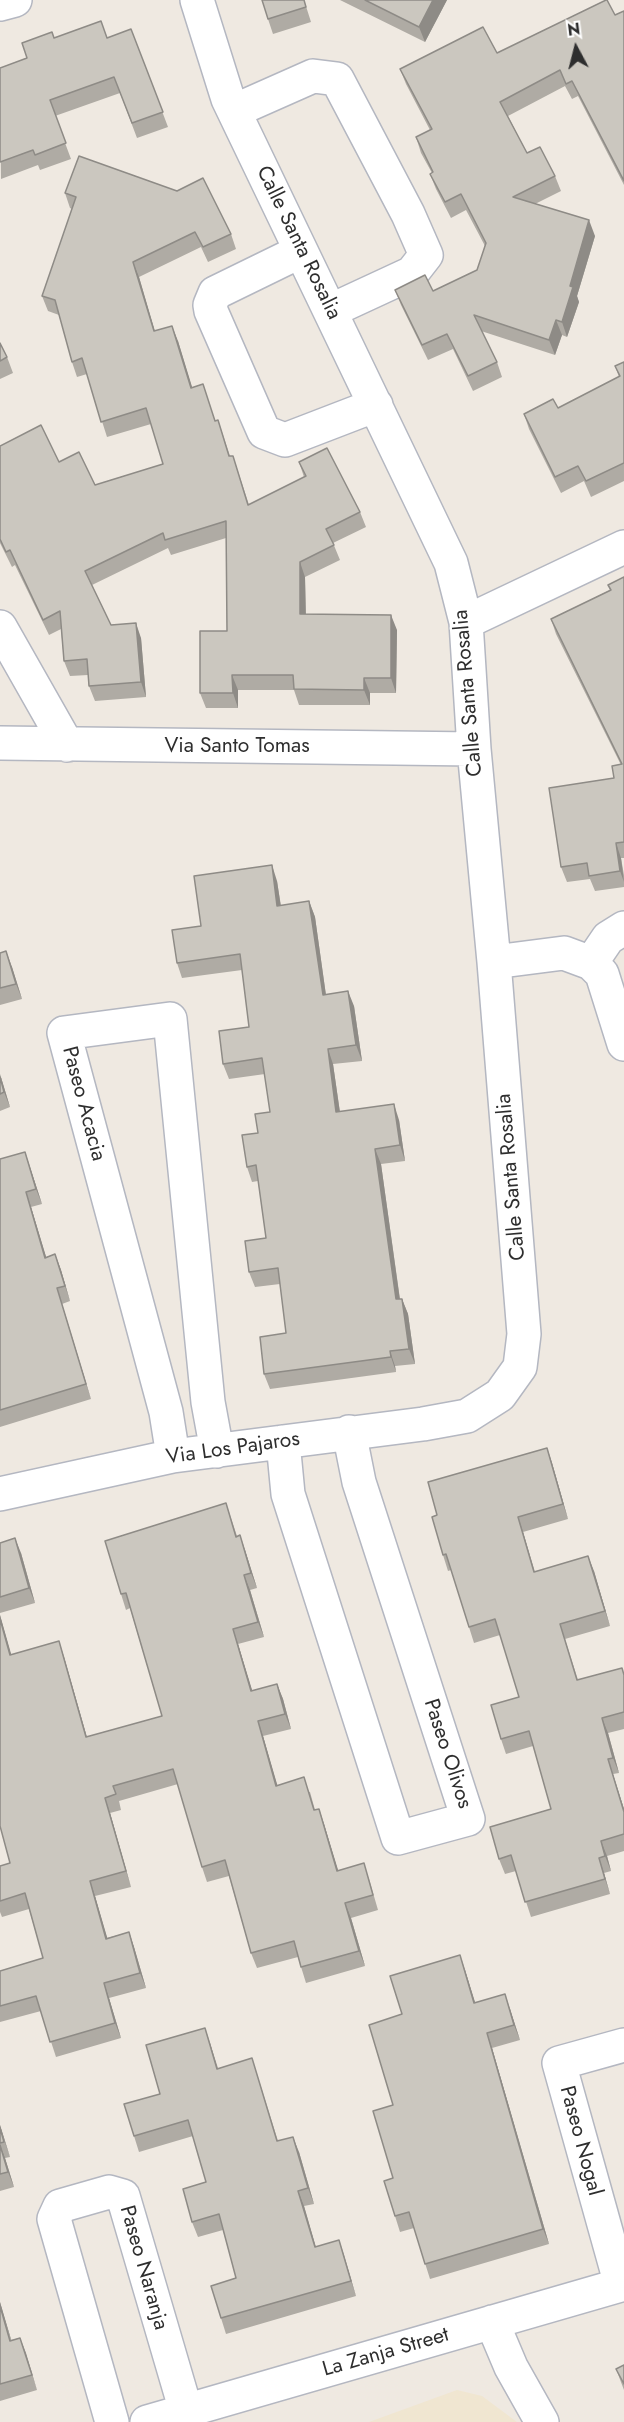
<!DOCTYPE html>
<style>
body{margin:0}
#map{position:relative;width:624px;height:2422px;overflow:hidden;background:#efe9e1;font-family:Jost,sans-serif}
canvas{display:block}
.north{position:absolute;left:546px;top:18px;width:60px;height:60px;-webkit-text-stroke:4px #fff;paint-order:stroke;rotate:353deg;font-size:16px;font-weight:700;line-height:24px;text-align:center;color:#2e2e2e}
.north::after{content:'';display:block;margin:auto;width:21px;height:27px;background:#2e2e2e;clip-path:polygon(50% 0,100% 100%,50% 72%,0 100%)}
</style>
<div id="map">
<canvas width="624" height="2422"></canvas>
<div class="north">N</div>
</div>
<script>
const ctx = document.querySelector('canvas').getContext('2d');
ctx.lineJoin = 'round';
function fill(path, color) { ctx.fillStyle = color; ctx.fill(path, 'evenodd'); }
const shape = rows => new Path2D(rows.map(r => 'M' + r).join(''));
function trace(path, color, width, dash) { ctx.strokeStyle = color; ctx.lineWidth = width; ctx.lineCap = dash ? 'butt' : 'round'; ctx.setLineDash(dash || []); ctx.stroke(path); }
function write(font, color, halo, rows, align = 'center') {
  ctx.font = font + ' Jost,sans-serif'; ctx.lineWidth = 4.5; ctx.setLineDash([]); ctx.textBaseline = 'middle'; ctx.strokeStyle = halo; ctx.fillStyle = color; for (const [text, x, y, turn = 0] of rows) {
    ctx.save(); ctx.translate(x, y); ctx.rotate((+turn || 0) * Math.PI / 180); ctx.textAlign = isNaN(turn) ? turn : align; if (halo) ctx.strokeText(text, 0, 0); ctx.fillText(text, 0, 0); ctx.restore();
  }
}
const education = shape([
 [457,2390,482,2396,517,2422,369,2422]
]);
const minor = shape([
 [0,4,15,0],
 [234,111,313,76,337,79,408,214,426,255,412,273,330,311],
 [301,251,215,293,210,305,211,311,264,432,285,440,376,405],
 [466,622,624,547],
 [0,627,67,745],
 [0,743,474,749],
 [494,962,564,953,591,963,602,974,624,1044],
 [591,963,608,938,624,928],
 [283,1442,288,1494,398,1838,468,1819,359,1482,349,1432],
 [173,1456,166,1412,64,1033,170,1019,208,1402,217,1451],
 [0,1494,173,1456,423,1424,467,1416,500,1395,520,1367,524,1334,494,962,474,749,466,622,451,563,228,99,197,0],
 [621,2285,559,2063,624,2045],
 [492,2322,511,2367,542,2422],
 [112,2422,54,2219,60,2206,109,2192,123,2196,186,2411],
 [147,2422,624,2284]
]);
const wall = shape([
 [304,0,311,22,273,34,268,19],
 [340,0,447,0,425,42],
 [624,11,624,185,578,96,572,99,565,86,508,116,527,153,555,176,561,191,535,204,595,236,577,296,579,302,567,337,562,335,555,355,481,331,497,362,502,377,473,391,453,349,428,360,401,305,395,290,433,291,477,270,485,246,466,210,451,218,436,189,430,174,432,173,421,153,416,137,430,130,406,84,400,69,497,53,615,15],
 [131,29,168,127,137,138,120,93,55,116,71,159,40,170,38,165,1,179,0,68,27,58,54,38,107,38],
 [65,193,231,234,236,249,208,262,201,247,139,277,155,331,178,341,192,388,203,384,215,421,218,420,230,456,233,456,249,505,304,477,299,462,360,512,366,527,333,543,340,560,305,577,306,614,397,630,396,693,370,693,370,705,299,705,294,690,238,690,238,708,206,708,200,693,227,631,226,538,171,555,168,548,92,585,111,625,141,638,146,697,95,701,89,686,88,675,70,676,64,661,61,629,49,635,15,565,12,567,0,543,0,446,59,462,95,485,163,464,151,424,107,437,87,374,77,377,72,362,59,315,48,311,42,296,72,209,70,208],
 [0,343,7,357,13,373,0,379],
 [624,362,624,481,591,497,584,481,561,493,529,429,524,414,558,408,619,377,615,366],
 [624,577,624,858,621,858,624,875,624,887,595,891,590,879,567,882,561,867,614,778,621,765,556,634,551,619,610,590,608,585],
 [277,881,281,906,309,901,315,917,326,995,354,1006,362,1061,333,1064,340,1112,399,1120,405,1161,381,1164,400,1299,402,1299,408,1314,415,1364,395,1366,396,1372,270,1389,264,1374,286,1333,280,1284,255,1287,249,1272,266,1238,258,1181,252,1182,247,1167,258,1133,270,1112,265,1074,229,1079,223,1064,249,1027,242,970,182,978,177,963,201,926],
 [0,953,12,967,22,999,0,1005],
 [0,1074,10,1107,0,1111],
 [25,1152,42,1204,31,1207,46,1257,55,1254,61,1270,70,1301,62,1304,91,1399,0,1427,0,1159],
 [547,1448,552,1463,568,1519,523,1532,535,1572,594,1571,610,1626,565,1639,578,1680,624,1674,624,1729,608,1733,619,1773,613,1774,624,1809,624,1851,607,1856,611,1871,604,1873,610,1894,531,1917,516,1871,505,1874,499,1859,551,1809,533,1746,506,1754,501,1739,519,1697,500,1635,474,1643,451,1570,448,1571,443,1555,437,1515],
 [226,1503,237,1536,245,1550,257,1588,250,1590,264,1637,238,1644,252,1691,277,1684,283,1699,291,1729,263,1736,277,1785,310,1792,315,1810,319,1809,324,1824,338,1871,369,1879,378,1910,351,1918,365,1966,306,1983,298,1957,257,1968,251,1953,229,1876,207,1882,202,1867,178,1784,119,1801,121,1810,110,1813,131,1887,95,1896,107,1938,129,1932,134,1947,146,1988,109,1998,121,2038,56,2057,41,2011,0,2022,0,1971,43,1958,29,1909,2,1917,0,1912,0,1866,10,1863,0,1826,0,1615,11,1655,64,1657,87,1737,162,1716,130,1608,126,1610,121,1594],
 [0,1543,21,1553,35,1603,0,1613],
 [465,1970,475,2003,510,2009,520,2040,492,2048,549,2244,430,2279,414,2228,400,2232,395,2216,393,2178,393,2105,402,2014],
 [210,2043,218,2068,257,2074,278,2141,299,2152,314,2204,304,2206,316,2247,339,2240,356,2296,226,2334,221,2318,236,2278,223,2230,198,2237,192,2222,206,2182,193,2136,139,2152,134,2136,160,2094],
 [0,2125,10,2157,5,2158,14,2187,0,2191],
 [0,2302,11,2340,20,2338,37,2390,0,2401],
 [624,2365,624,2390,616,2369]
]);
const shadedWall = shape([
 [433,0,447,0,425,42,419,27],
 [589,220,595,236,577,296,579,302,567,337,562,322,570,286],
 [133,262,139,277,159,346,154,331],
 [556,320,562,335,555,355,549,340],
 [172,326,178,341,197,403,191,388],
 [300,562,305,577,306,629,300,614],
 [391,615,397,630,396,693,391,678],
 [136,623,141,638,146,697,141,682],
 [232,675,238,690,238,708,233,693],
 [364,678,370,693,370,705,364,690],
 [616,843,621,858,624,882,620,871],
 [272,865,277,881,283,921,277,906],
 [309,901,315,917,328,1010,323,995],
 [6,951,12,967,22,999,16,984],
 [348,991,354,1006,362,1061,356,1045],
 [328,1049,333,1064,342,1127,336,1112],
 [0,1074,10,1107,4,1092],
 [394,1104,399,1120,405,1161,400,1145],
 [375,1149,381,1164,402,1315,396,1299],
 [25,1152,30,1167,42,1204,36,1189],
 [26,1192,31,1207,51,1273,45,1258],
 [55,1254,61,1270,70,1301,65,1286],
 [57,1288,62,1304,91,1399,86,1384],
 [402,1299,408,1314,415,1364,409,1349],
 [390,1351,395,1366,396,1372,391,1357],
 [547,1448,552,1463,568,1519,563,1504],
 [518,1517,523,1532,539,1588,534,1572],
 [240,1535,245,1550,257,1588,251,1573],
 [15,1538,21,1553,35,1603,29,1588],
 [588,1556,594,1571,610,1626,605,1611],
 [244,1575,250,1590,264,1637,258,1622],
 [0,1615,16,1671,10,1655,0,1619],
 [233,1629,238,1644,257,1706,251,1691],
 [59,1641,64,1657,91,1752,86,1737],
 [277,1684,283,1699,291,1729,285,1714],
 [602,1718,608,1733,619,1773,613,1758],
 [258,1721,263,1736,282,1801,276,1786],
 [608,1759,624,1809,624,1812],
 [105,1798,110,1813,131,1887,126,1871],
 [319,1809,324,1824,343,1886,337,1871],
 [601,1841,607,1856,611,1871,605,1856],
 [599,1858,604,1873,610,1894,605,1879],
 [90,1881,95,1896,112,1954,106,1939],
 [345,1903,351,1918,365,1966,359,1951],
 [129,1932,134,1947,146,1988,140,1973],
 [460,1955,465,1970,480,2018,474,2003],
 [104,1983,109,1998,121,2038,115,2023],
 [505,1994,510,2009,520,2040,514,2025],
 [205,2028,210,2043,222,2084,217,2069],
 [487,2033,492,2048,549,2244,543,2229],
 [0,2125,10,2157,0,2128],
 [293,2137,299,2152,314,2204,308,2188],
 [0,2145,5,2158,14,2187,8,2172],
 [298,2191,304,2206,320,2262,315,2247],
 [339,2240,344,2255,356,2296,351,2281],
 [0,2302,16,2356,0,2306],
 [20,2338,26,2353,37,2390,32,2375]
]);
const building = shape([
 [262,0,304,0,306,7,268,19,262,0],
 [365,0,433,0,419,27,365,0],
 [606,0,607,0,615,15,624,11,624,181,572,81,566,84,560,70,500,102,527,153,540,147,555,176,513,197,589,220,570,286,573,287,562,322,556,320,549,340,474,315,497,362,468,376,447,334,422,345,395,290,425,275,433,291,477,270,486,243,461,194,445,202,430,174,433,172,416,137,432,129,400,69,483,27,497,53,606,0],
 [101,21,107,38,131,29,163,112,132,123,114,77,50,100,66,143,35,155,33,150,0,162,0,68,27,58,22,43,52,32,54,38,101,21],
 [79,156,177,191,203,178,231,234,203,247,195,232,133,262,154,331,172,326,191,388,203,384,215,421,218,420,229,456,233,456,248,505,306,476,299,462,327,448,360,512,326,529,334,545,300,562,300,614,391,615,391,678,364,678,364,690,294,689,293,675,232,675,233,693,200,693,200,631,227,631,226,521,165,540,163,533,85,571,111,625,136,623,141,682,89,686,87,659,64,661,60,611,43,620,10,550,6,552,0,539,0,446,41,425,59,462,79,452,95,485,163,464,146,408,101,422,82,358,72,362,55,300,42,296,76,197,65,193,79,156],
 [0,343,7,357,0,361,0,343],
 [624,362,624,463,586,481,578,466,555,477,524,414,553,399,558,408,620,376,615,366,624,362],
 [624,577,624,842,616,843,620,871,589,876,587,863,561,867,549,788,614,778,612,766,622,764,551,619,611,590,608,585,624,577],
 [272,865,277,906,309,901,323,995,348,991,356,1045,328,1049,336,1112,394,1104,400,1145,375,1149,396,1299,402,1299,409,1349,390,1351,391,1357,264,1374,260,1337,286,1333,278,1268,249,1272,245,1241,266,1238,256,1165,247,1167,242,1135,258,1133,255,1114,270,1112,262,1058,223,1064,219,1031,249,1027,240,954,177,963,172,930,201,926,194,876,272,865],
 [6,951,16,984,0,988,0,953,6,951],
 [0,1077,4,1092,0,1094,0,1077],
 [25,1152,36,1189,26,1192,45,1258,55,1254,65,1286,57,1288,86,1384,0,1410,0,1159,25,1152],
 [547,1448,563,1504,518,1517,534,1572,588,1556,605,1611,560,1624,577,1680,622,1668,624,1675,624,1712,602,1718,613,1758,608,1759,624,1812,624,1834,601,1841,605,1856,599,1858,605,1879,525,1902,511,1855,499,1859,490,1827,551,1809,529,1731,501,1739,491,1705,519,1697,495,1619,469,1627,446,1554,443,1555,432,1517,437,1515,428,1482,547,1448],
 [226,1503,236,1537,240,1535,251,1573,244,1575,258,1622,233,1629,251,1691,277,1684,285,1714,258,1721,276,1786,304,1777,314,1810,319,1809,337,1871,364,1863,373,1895,345,1903,359,1951,301,1967,294,1941,251,1953,225,1860,202,1867,173,1769,113,1786,116,1794,105,1798,126,1871,90,1881,106,1939,129,1932,140,1973,104,1983,115,2023,50,2042,36,1996,0,2006,0,1971,43,1958,25,1893,0,1901,0,1866,10,1863,0,1826,0,1619,10,1655,59,1641,86,1737,162,1716,126,1593,121,1594,105,1541,226,1503],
 [15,1538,29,1588,0,1597,0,1543,15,1538],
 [460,1955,474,2003,505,1994,514,2025,487,2033,543,2229,425,2264,409,2212,395,2216,384,2181,393,2178,373,2111,393,2105,369,2025,402,2014,390,1976,460,1955],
 [205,2028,217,2069,252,2058,277,2141,293,2137,308,2188,298,2191,315,2247,339,2240,351,2281,221,2318,211,2286,236,2278,219,2214,192,2222,183,2189,206,2182,188,2120,134,2136,124,2104,160,2094,146,2045,205,2028],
 [0,2128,4,2142,0,2143,0,2128],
 [0,2145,8,2172,0,2174,0,2145],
 [0,2306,10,2341,20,2338,32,2375,0,2384,0,2306],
 [624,2365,624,2384,616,2369,624,2365]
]);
const streetNames = [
 ["Calle Santa Rosalia",298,243,64],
 ["Calle Santa Rosalia",469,693,-95],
 ["Via Santo Tomas",237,747],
 ["Paseo Acacia",83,1104,75],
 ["Calle Santa Rosalia",512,1177,-95],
 ["Via Los Pajaros",233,1449,-8],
 ["Paseo Olivos",447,1754,72],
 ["Paseo Nogal",580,2141,75],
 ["Paseo Naranja",143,2268,74],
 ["La Zanja Street",386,2353,-16]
];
fill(education, '#f0e6d1');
trace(minor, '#b4b7c1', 36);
trace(minor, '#fff', 33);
fill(wall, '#afaba4');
fill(shadedWall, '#8e8b86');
fill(building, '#cbc7bf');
trace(building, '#8e8b86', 1.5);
write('21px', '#2e2e2e', '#fff', streetNames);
</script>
